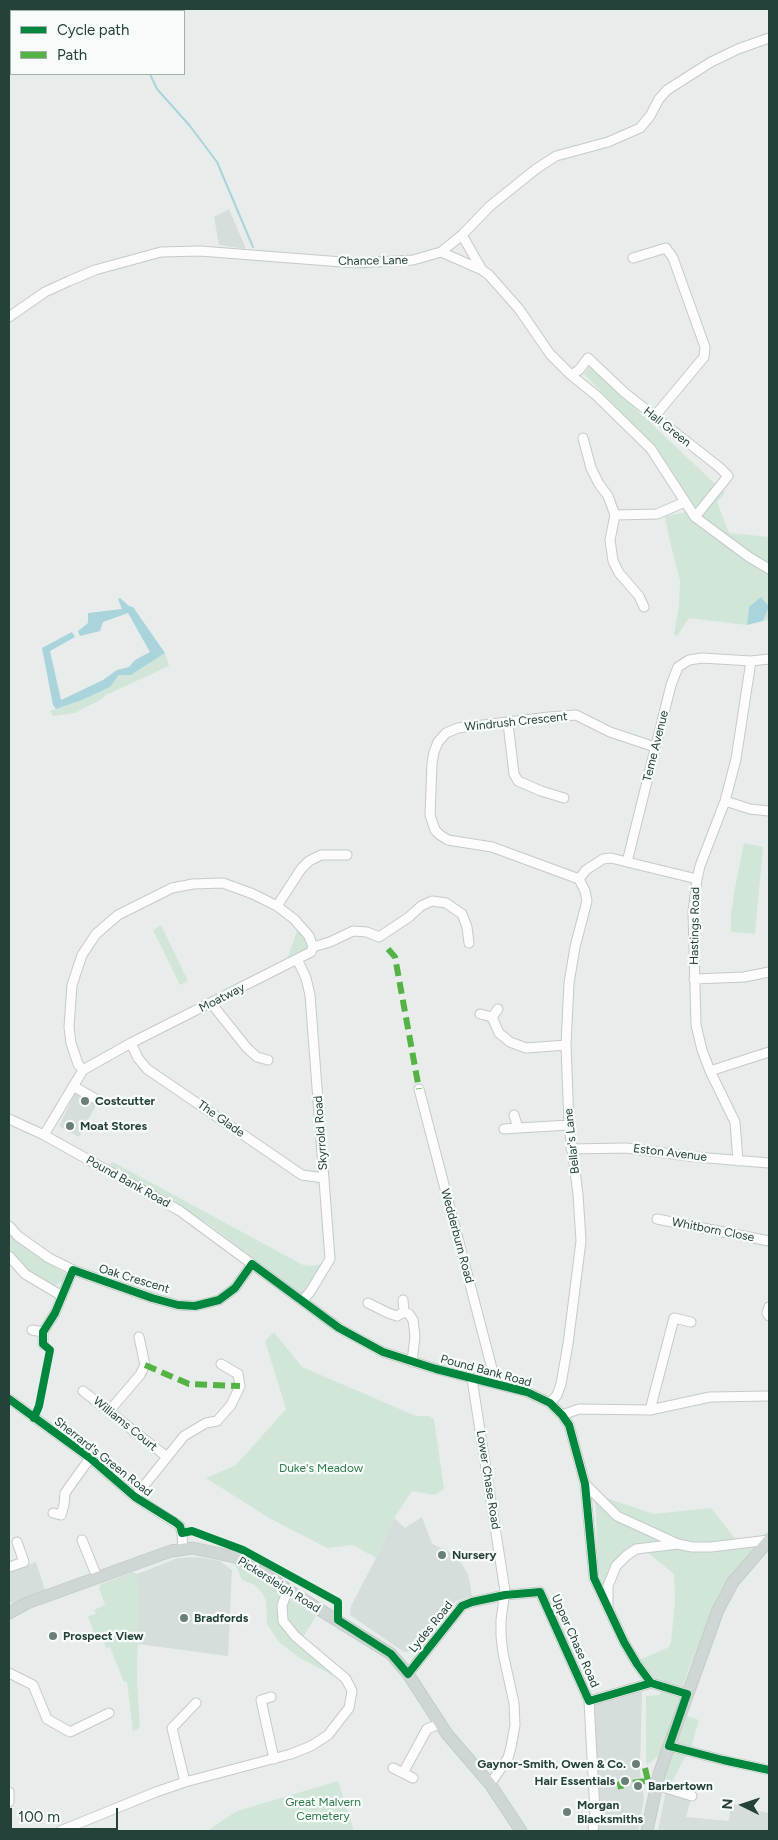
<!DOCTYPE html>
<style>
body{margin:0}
#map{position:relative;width:778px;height:1840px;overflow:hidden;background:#e8edeb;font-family:Figtree,sans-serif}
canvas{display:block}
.frame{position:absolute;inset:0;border:10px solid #24423a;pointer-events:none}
.legend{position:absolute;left:10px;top:10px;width:175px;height:65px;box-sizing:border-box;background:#f7fbf9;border:1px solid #a3b1ad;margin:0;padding:6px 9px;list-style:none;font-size:15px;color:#24423a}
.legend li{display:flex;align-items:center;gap:10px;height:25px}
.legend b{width:25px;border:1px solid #a3b1ad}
.north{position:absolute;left:718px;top:1780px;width:50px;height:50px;-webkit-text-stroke:4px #f7fbf9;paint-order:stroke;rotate:274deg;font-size:14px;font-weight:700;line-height:20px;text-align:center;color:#24423a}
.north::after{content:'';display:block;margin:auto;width:18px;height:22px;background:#24423a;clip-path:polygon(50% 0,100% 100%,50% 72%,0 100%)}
.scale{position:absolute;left:10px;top:1808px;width:108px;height:22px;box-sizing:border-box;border:2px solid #24423a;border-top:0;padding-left:6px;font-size:15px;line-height:18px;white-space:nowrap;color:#24423a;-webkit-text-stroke:4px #f7fbf9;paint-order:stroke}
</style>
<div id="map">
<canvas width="778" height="1840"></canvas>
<div class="frame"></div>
<ul class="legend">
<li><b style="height:6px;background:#00873e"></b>Cycle path</li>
<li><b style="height:6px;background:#55b346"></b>Path</li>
</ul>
<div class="north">N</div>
<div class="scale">100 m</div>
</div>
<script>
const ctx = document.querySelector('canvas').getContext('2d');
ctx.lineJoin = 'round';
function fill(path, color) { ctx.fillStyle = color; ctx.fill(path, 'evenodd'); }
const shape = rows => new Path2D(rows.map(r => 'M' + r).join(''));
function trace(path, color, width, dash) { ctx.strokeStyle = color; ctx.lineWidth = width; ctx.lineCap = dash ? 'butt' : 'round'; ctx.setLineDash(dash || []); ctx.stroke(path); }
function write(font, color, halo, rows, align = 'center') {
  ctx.font = font + ' Figtree,sans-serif'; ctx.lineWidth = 4.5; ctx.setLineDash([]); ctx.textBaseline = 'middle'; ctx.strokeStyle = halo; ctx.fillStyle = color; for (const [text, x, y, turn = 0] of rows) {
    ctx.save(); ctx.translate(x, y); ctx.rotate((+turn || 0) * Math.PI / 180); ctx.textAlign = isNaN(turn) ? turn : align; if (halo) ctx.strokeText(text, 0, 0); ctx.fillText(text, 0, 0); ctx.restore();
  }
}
const built = shape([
 [229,209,246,249,219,245,214,217],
 [76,1091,97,1103,79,1137,59,1126],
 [422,1517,432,1544,448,1551,459,1560,468,1574,472,1596,456,1601,415,1651,404,1652,350,1615,351,1606,376,1558,394,1518,405,1528],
 [198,1557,220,1561,232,1570,228,1656,138,1644,137,1574,178,1558],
 [36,1562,45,1590,12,1603,9,1601,9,1571],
 [642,1691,640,1771,644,1799,638,1831,597,1831,598,1818,594,1704],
 [666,1791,691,1798,686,1817,729,1821,731,1804,769,1813,769,1831,658,1831]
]);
const green = shape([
 [590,366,725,493,717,502,729,533,769,537,769,620,763,621,769,607,749,607,747,625,689,618,677,636,674,634,679,606,680,580,669,538,665,516,683,513,691,504,654,446,584,374],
 [165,653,169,666,106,695,102,699,75,713,53,716,50,711,82,700,110,687,119,675,131,675],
 [744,843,763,847,755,934,731,932,731,915,734,893],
 [161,925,188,981,180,985,153,930],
 [298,928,307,938,308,946,304,951,287,960],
 [113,1162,303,1265,310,1266,323,1264,301,1295,210,1225,109,1165],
 [9,1232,34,1254,66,1274,63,1284,59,1282,55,1288,34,1277,17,1261,9,1250],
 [274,1332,302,1367,416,1416,429,1416,434,1419,444,1489,435,1495,412,1491,394,1518,376,1558,353,1545,327,1548,269,1518,206,1478,236,1465,286,1409,265,1341],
 [595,1491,606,1498,654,1514,711,1508,737,1541,762,1537,769,1530,769,1537,754,1546,720,1592,688,1671,660,1755,646,1765,646,1696,660,1695,661,1685,639,1660,669,1647,671,1642,675,1600,674,1574,648,1553,629,1550,613,1564,606,1577,604,1591,598,1566],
 [235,1564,261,1579,280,1593,279,1623,299,1646,336,1674,334,1676,298,1657,279,1642,267,1624,266,1600,262,1593,255,1585,242,1580],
 [133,1572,137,1574,139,1593,137,1678,140,1727,133,1732,127,1682,124,1682,110,1647,106,1648,103,1639,97,1641,88,1616,96,1614,94,1610,105,1605,99,1588,101,1584],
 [290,1600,316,1616,302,1639,294,1632,285,1616,287,1603],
 [687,1716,699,1720,692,1744,670,1786,662,1783],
 [338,1781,354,1831,207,1831,237,1811]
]);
const water = shape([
 [761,597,769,607,763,621,747,625,749,607],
 [120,598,129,606,133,607,165,653,131,675,119,675,110,687,82,700,56,709,53,705,42,648,72,632,75,637,50,651,61,700,103,680,117,670,129,667,135,660,150,652,128,613,103,622,100,631,80,636,78,631,88,623,88,613,122,609,118,599]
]);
const stream = shape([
 [123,9,124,11],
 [150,74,157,89,190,126,217,162,253,247]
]);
const minor = shape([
 [462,235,482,270],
 [441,252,482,270,489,275,519,309,550,354,571,375,597,396,651,449,695,517,749,557,769,569],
 [633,258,666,248,673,258,705,347,704,357,654,417],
 [9,317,45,292,69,281,95,270,161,252,200,251,355,263,413,260,441,252,462,235,490,206,536,169,556,156,608,142,640,128,650,116,659,99,667,90,711,62,738,49,769,38],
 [571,375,579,370,588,358,625,393,719,467,728,476,695,517],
 [583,438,591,468,599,484,608,496,615,515],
 [644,607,639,596,619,573,613,561,610,540,615,515,657,514,685,502],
 [508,723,514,774,518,781,541,791,564,798],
 [725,801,750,809,769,811],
 [627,862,697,879],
 [579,879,492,847,448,840,440,835,435,830,430,815,432,763,434,752,438,742,446,733,458,728,549,717,576,715,610,732,655,747],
 [579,879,586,870,603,859,611,858,627,862,671,685,678,667,689,660,702,658,751,661,769,659],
 [277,906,301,869,309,861,321,855,347,855],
 [297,959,306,978,310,995,330,1259,310,1292,302,1301],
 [694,979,744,977,769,972],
 [211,1003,247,1048,257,1057,268,1060],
 [480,1014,492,1017,499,1033,510,1042,526,1048,566,1045],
 [492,1017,498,1009],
 [131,1043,138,1058,147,1069,302,1175,324,1178],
 [83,1070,78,1064,71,1043,69,1027,72,985,82,955,96,934,118,915,172,888,193,884,223,883,253,894,277,906,294,919,309,936,313,947],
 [710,1071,769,1052],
 [73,1086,99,1101],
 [419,1089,496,1384],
 [514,1115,518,1128,569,1125],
 [9,1119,44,1135,180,1211,339,1328,383,1352,436,1369,527,1392,550,1403,562,1415,569,1425,585,1484,594,1578,624,1642,637,1664,651,1683,687,1694],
 [504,1129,518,1128],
 [44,1135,83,1070,131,1043,297,959,311,952,313,947,330,942,353,931,367,932,379,937,409,917,421,906,432,901,446,903,462,914,467,927,469,943],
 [571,1149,626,1148,696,1157,769,1163],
 [738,1161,735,1122,710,1071,702,1050,696,1025,693,912,697,879,700,866,725,801,736,759,751,661],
 [657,1219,769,1241],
 [9,1226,18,1236,49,1258,73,1270,152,1298,178,1305,195,1306,219,1300,235,1288,252,1264],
 [9,1256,25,1274,62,1296],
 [403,1300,404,1312,409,1314,413,1320,415,1336,412,1362],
 [368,1303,388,1313,397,1316,404,1312],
 [769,1307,767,1313,769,1316],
 [32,1330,43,1332],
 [43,1344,43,1332,55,1313,73,1270],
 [472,1379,505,1591,501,1620,501,1636,503,1653,514,1703,515,1725,511,1747,508,1758,490,1784],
 [83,1391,167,1457],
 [9,1399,90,1458,135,1497,180,1526,182,1533,183,1549],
 [550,1403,557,1395,561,1384,568,1344,581,1241,578,1194,569,1125,566,1045,569,983,575,947,587,901,585,891,579,879],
 [110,1410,140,1375,145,1365,139,1337],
 [650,1410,674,1318,691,1322],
 [562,1415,579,1409,650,1410,710,1397,769,1396],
 [585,1484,617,1516,678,1544],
 [135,1497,184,1436,206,1423,217,1421,231,1405,240,1386,238,1374,221,1364],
 [53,1513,61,1515,64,1505,65,1493,90,1458],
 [82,1540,97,1577],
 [9,1567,24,1562,17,1542],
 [608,1606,608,1586,616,1566,626,1556,636,1549,678,1544,692,1547,711,1547,769,1540],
 [9,1673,33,1685,47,1719,70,1732,109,1713],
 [408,1674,462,1606,472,1602,505,1595,540,1592,589,1701,651,1683],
 [271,1697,261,1700,274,1759],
 [589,1701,595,1812,593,1831],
 [669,1746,723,1760,769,1770],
 [393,1768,403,1773],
 [413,1778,403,1773,427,1729,439,1724],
 [185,1782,172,1728,196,1703],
 [656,1785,692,1796],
 [9,1792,9,1802],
 [60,1831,156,1792,185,1782,291,1754,311,1746,328,1735,349,1708,352,1691,346,1679,295,1636,283,1621,282,1605,288,1590]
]);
const major = shape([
 [9,1613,27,1603,171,1551,192,1548,235,1557,251,1565,288,1590,391,1654,408,1674,447,1734,490,1784,521,1831],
 [647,1831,659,1774,718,1610,733,1582,769,1540]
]);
const quiet = shape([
 [388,949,395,957,419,1089],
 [145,1365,189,1384,240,1386],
 [645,1768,648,1781,654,1790],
 [621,1789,620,1784,648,1781]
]);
const cycleway = shape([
 [9,1399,90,1458,135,1497,175,1522,180,1526,182,1533,192,1531,243,1550,338,1602,338,1620,391,1654,408,1674,462,1606,472,1602,505,1595,540,1592,589,1701,651,1683],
 [34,1418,39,1406,50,1350,43,1344,43,1332,55,1313,73,1270,152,1298,178,1305,195,1306,219,1300,235,1288,252,1264,339,1328,383,1352,436,1369,527,1392,550,1403,562,1415,569,1425,585,1484,594,1578,624,1642,637,1664,651,1683,687,1694,669,1746,723,1760,769,1770]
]);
const markers = [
 [85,1101,5,"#697e78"],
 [70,1126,5,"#697e78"],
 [442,1555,5,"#697e78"],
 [184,1618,5,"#697e78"],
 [53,1636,5,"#697e78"],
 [636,1764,5,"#697e78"],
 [625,1781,5,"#697e78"],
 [638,1786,5,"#697e78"],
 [567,1812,5,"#697e78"]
];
const streetNames = [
 ["Chance Lane",373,261,-1],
 ["Hall Green",667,427,38],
 ["Windrush Crescent",516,722,-6],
 ["Teme Avenue",656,746,-76],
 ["Hastings Road",695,926,-89],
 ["Moatway",222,998,-27],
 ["The Glade",221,1119,35],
 ["Skyrrold Road",321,1133,-94],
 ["Bellar's Lane",572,1141,-96],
 ["Eston Avenue",670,1153,7],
 ["Pound Bank Road",128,1182,29],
 ["Whitborn Close",713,1230,11],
 ["Wedderburn Road",457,1236,75],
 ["Oak Crescent",134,1279,17],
 ["Pound Bank Road",486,1371,15],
 ["Williams Court",125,1424,39],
 ["Sherrard's Green Road",103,1457,38],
 ["Lower Chase Road",488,1480,81],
 ["Pickersleigh Road",279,1585,32],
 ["Lydes Road",431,1627,-51],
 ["Upper Chase Road",575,1641,66]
];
const poiNames = [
 ["Costcutter",95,1101],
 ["Moat Stores",80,1126],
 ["Nursery",452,1555],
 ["Bradfords",194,1618],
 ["Prospect View",63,1636],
 ["Gaynor-Smith, Owen & Co.",626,1764,"right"],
 ["Hair Essentials",615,1781,"right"],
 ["Barbertown",648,1786],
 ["Morgan",577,1805],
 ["Blacksmiths",577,1819]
];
const parkNames = [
 ["Duke's Meadow",321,1468],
 ["Great Malvern",323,1802],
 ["Cemetery",323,1816]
];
fill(built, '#d6dedb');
fill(green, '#d1e6d8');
fill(water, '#a9d4db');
trace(stream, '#a9d4db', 2);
trace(minor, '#c5cac8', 11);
trace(major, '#c3ccc9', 13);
trace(minor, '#fcfcfc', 9);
trace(major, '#cfd7d5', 11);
trace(quiet, '#55b346', 6, [12, 6]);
trace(cycleway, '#00873e', 8);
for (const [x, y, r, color] of markers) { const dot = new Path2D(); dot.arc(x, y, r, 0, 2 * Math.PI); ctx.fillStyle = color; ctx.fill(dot); trace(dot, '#f7fbf9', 2); }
write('12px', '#24423a', '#f7fbf9', streetNames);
write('bold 12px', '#24423a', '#f7fbf9', poiNames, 'left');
write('12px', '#2d7a4b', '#f7fbf9', parkNames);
</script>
